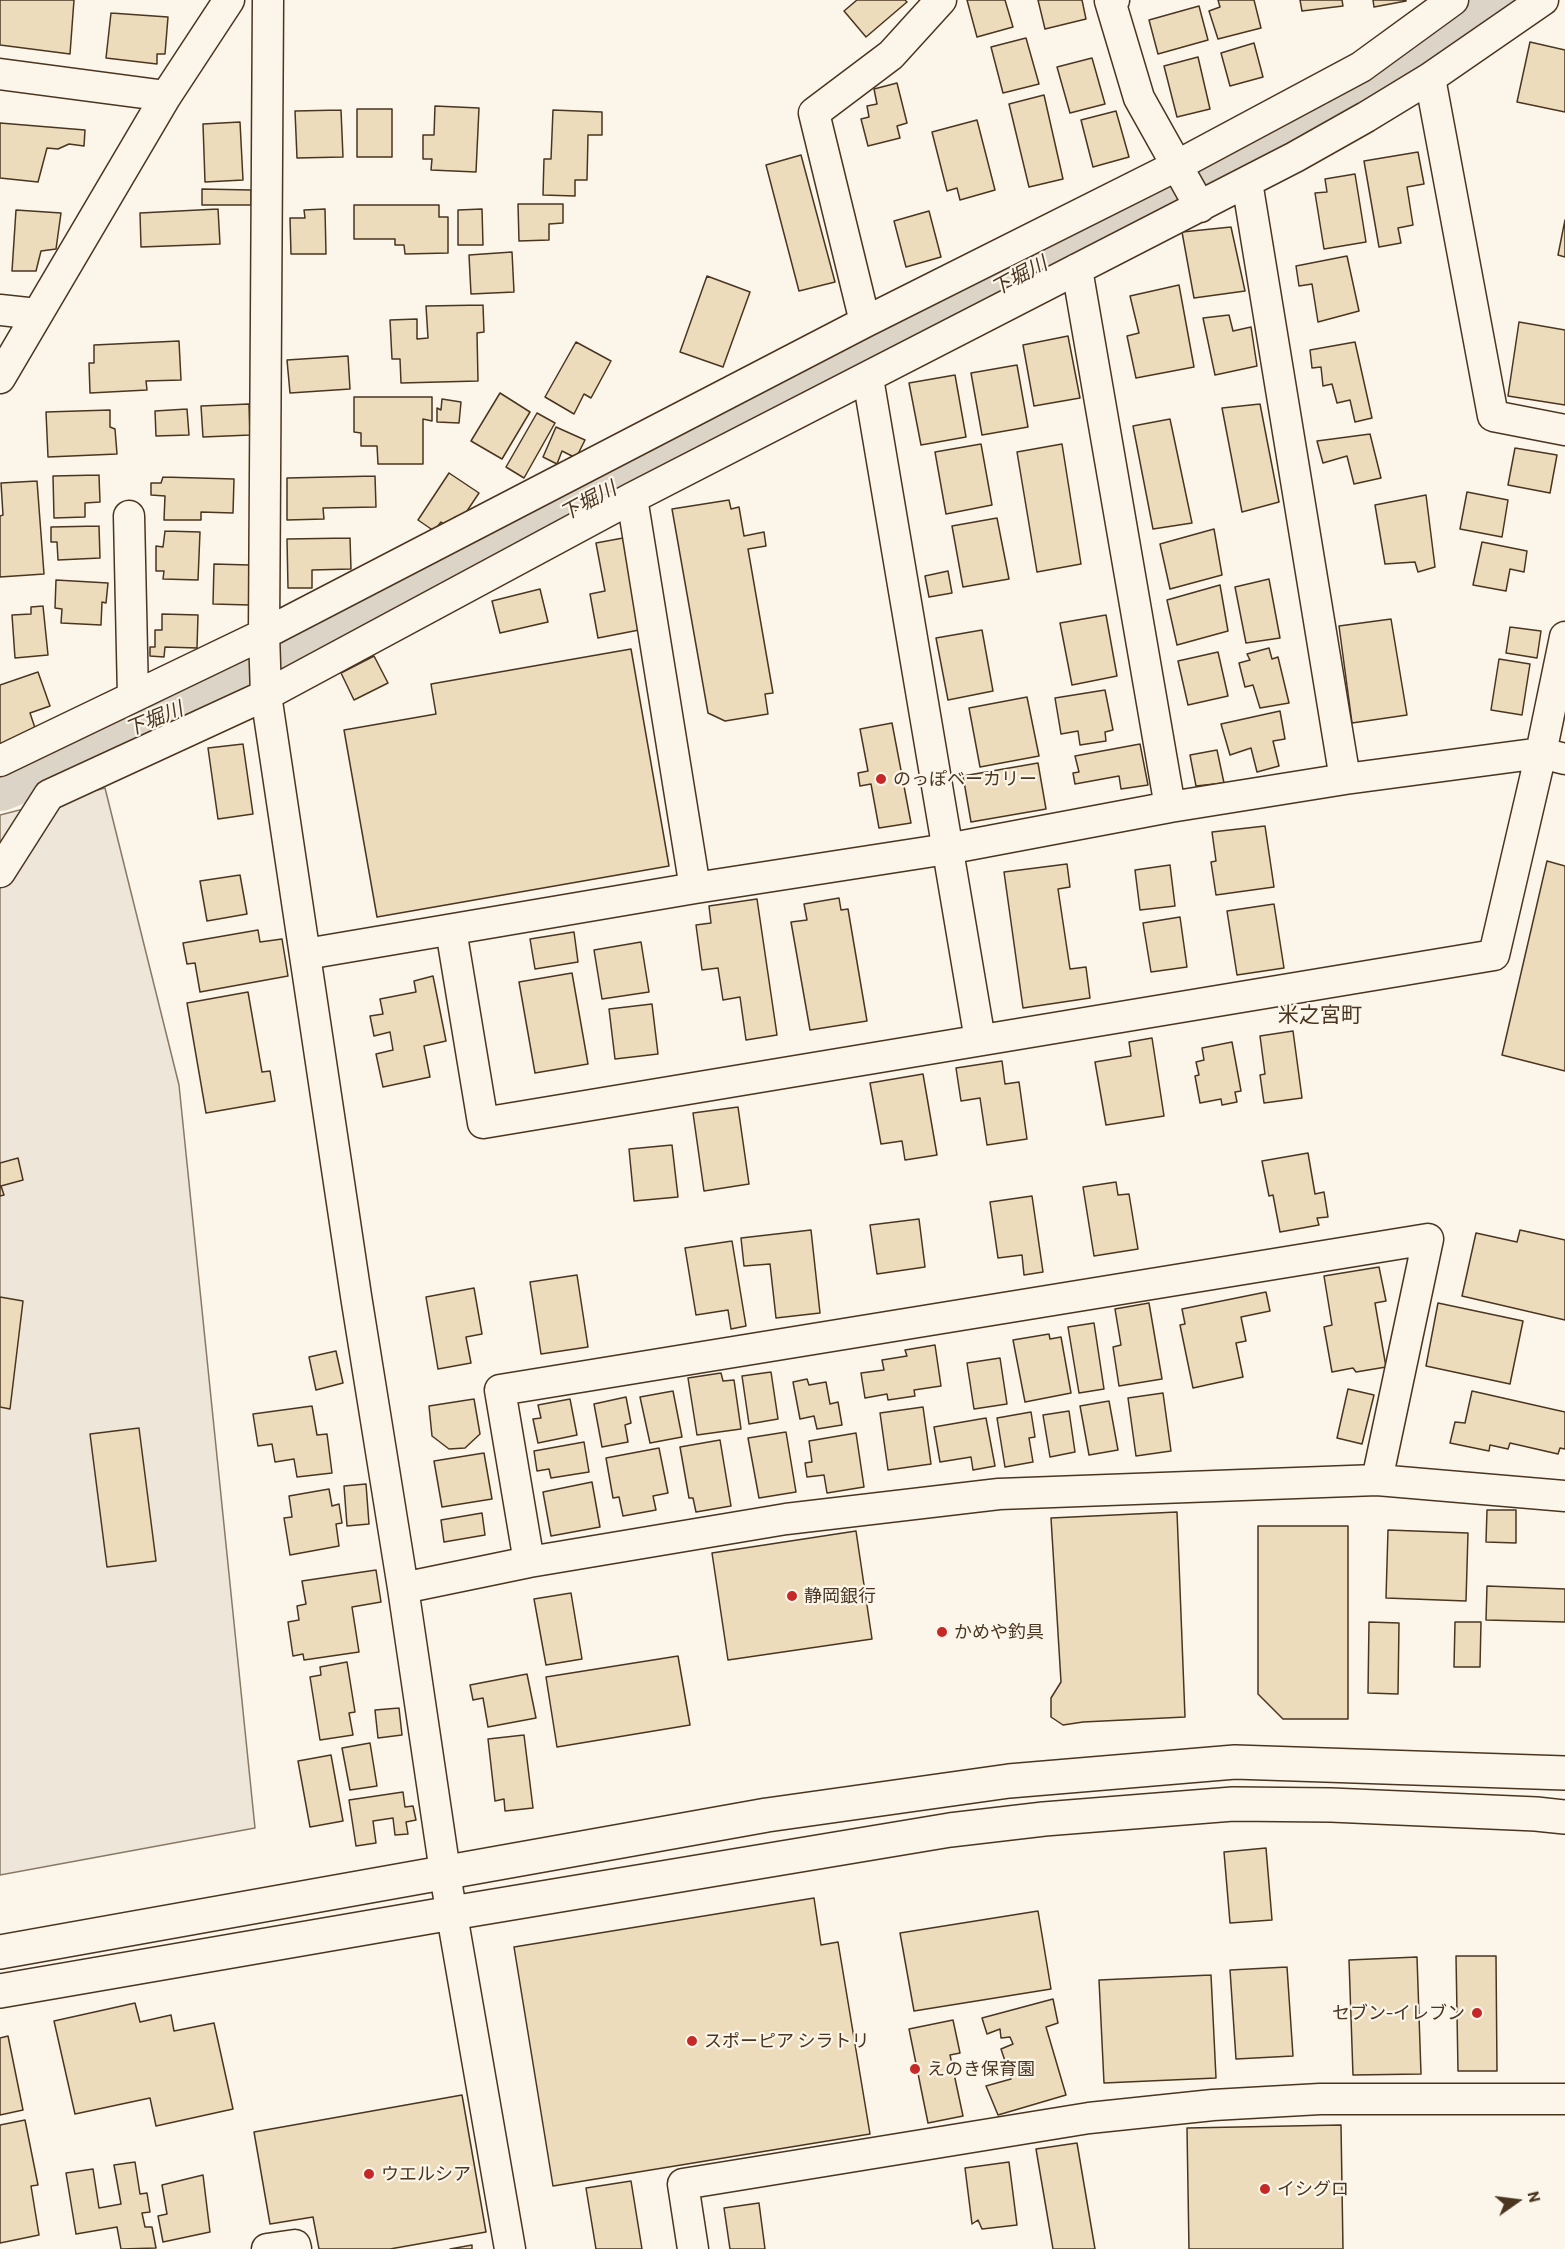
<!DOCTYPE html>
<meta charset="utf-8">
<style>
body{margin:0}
#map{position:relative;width:1565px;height:2249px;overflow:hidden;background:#fbf6e9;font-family:Barlow,sans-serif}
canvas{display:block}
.north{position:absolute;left:1487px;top:2171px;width:60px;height:60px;-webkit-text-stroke:4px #fbf6e9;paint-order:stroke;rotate:76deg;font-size:16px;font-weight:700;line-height:24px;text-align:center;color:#4a3520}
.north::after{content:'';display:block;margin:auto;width:21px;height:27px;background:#4a3520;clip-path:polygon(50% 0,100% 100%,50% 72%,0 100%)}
</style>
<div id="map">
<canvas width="1565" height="2249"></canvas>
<div class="north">N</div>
</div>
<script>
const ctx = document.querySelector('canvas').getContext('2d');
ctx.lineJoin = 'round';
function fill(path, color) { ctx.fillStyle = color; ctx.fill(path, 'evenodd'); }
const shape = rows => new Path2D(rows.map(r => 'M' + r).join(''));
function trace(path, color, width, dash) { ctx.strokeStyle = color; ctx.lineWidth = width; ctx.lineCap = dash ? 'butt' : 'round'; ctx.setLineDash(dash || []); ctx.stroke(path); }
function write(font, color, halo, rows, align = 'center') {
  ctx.font = font + ' Barlow,"Noto Sans JP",sans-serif'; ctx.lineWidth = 4.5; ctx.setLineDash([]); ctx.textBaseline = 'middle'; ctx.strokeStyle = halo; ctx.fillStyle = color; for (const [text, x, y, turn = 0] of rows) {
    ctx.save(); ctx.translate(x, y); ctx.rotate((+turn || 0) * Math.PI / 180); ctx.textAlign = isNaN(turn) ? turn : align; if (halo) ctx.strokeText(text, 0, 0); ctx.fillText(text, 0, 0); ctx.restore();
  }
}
const green = shape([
 [105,788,179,1085,255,1828,0,1875,0,815,105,788]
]);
const river = shape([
 [1213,174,1378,87,1501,0],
 [0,782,228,688,1166,200]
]);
const building = shape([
 [0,0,74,0,70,54,0,45,0,0],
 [857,0,905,0,907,2,866,37,844,11,857,0],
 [967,0,1005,0,1013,27,977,37,967,0],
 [1038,0,1082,0,1086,19,1045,29,1038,0],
 [1218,0,1254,0,1261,28,1218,39,1209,11,1220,7,1218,0],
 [1300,0,1342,0,1343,6,1302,11,1300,0],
 [1373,0,1406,0,1406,1,1374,7,1373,0],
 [1199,6,1208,40,1158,54,1149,20,1199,6],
 [111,13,168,17,165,54,157,54,157,64,106,58,111,13],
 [1026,38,1039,84,1003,93,991,47,1026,38],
 [1530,42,1565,50,1565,112,1517,102,1530,42],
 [1254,43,1263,77,1230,86,1221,53,1254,43],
 [1198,57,1210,109,1177,117,1164,66,1198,57],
 [1092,58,1105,104,1070,113,1057,67,1092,58],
 [897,83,907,123,897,126,900,138,868,146,861,119,869,117,867,106,877,104,874,89,897,83],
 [1044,95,1063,179,1029,187,1009,104,1044,95],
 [435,106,479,108,476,172,431,170,432,159,423,159,423,135,434,135,435,106],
 [357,109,392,109,392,157,357,157,357,109],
 [341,110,343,157,297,158,295,111,341,110],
 [553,110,602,112,602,135,588,135,587,180,575,180,575,196,543,195,544,159,551,159,553,110],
 [1116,111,1129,157,1093,167,1081,120,1116,111],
 [977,120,995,190,960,200,957,188,947,191,932,132,977,120],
 [240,122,243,180,205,182,203,124,240,122],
 [0,123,85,130,84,146,69,144,58,149,47,148,38,182,0,178,0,123],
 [1418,152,1424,184,1407,187,1413,225,1398,228,1401,243,1379,247,1364,161,1418,152],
 [801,155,835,282,799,291,766,165,801,155],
 [1355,174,1366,242,1324,249,1315,193,1327,192,1325,179,1355,174],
 [202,189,251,190,251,205,202,205,202,189],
 [518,204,563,204,563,223,549,224,549,240,519,241,518,204],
 [354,205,439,205,439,217,448,217,448,253,405,254,404,245,395,245,395,239,354,239,354,205],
 [218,209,220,244,141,247,140,213,218,209],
 [325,209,326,254,291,254,290,218,305,218,304,210,325,209],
 [482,209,483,245,458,245,458,210,482,209],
 [16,210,61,213,56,249,41,251,36,271,12,271,16,210],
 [929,211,941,257,906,267,894,221,929,211],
 [1565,220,1565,257,1558,255,1565,220],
 [1231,227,1245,291,1194,298,1182,232,1231,227],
 [512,252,514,292,471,294,469,255,512,252],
 [1347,256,1359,311,1318,322,1312,284,1299,286,1296,266,1347,256],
 [707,276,750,292,723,367,680,352,707,276],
 [1179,285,1194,367,1136,378,1127,336,1139,333,1130,296,1179,285],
 [483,305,484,332,477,333,478,381,401,383,400,359,392,359,390,320,417,319,417,339,428,338,426,306,483,305],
 [1229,315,1233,331,1251,327,1257,366,1215,375,1203,318,1229,315],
 [1519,322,1565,330,1565,405,1508,396,1519,322],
 [1068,336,1080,398,1034,406,1023,345,1068,336],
 [179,341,181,380,146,381,147,390,90,393,89,363,94,363,94,345,179,341],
 [576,342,611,361,591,398,584,394,574,414,545,397,576,342],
 [1355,342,1372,418,1355,422,1350,400,1337,403,1332,384,1323,386,1321,367,1312,368,1310,350,1355,342],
 [348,356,350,389,290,393,287,360,348,356],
 [1017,365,1028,427,982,435,971,373,1017,365],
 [955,375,966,437,921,445,909,383,955,375],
 [500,393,530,412,502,459,471,441,500,393],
 [354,397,432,397,432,421,423,419,423,464,378,464,377,446,361,446,361,433,354,432,354,397],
 [442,399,461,402,459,423,437,422,437,408,441,410,442,399],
 [249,404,250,435,203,437,201,406,249,404],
 [1260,404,1279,502,1242,512,1222,408,1260,404],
 [187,409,189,435,156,436,155,411,187,409],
 [110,410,110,427,115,429,117,454,48,457,46,412,110,410],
 [537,413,555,423,524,478,506,467,537,413],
 [1170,419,1192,523,1153,529,1133,426,1170,419],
 [556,427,585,440,576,458,562,451,557,464,543,457,556,427],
 [1370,434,1381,478,1354,484,1347,456,1323,463,1317,441,1370,434],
 [981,444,992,505,946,514,935,452,981,444],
 [1062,444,1081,564,1037,572,1017,452,1062,444],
 [1515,448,1557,455,1550,493,1508,485,1515,448],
 [449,473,479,493,461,520,455,517,448,527,441,522,434,531,418,520,449,473],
 [99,475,100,502,85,503,85,517,54,518,53,476,99,475],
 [375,476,376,507,323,508,324,519,287,520,287,478,375,476],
 [163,477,234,479,233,513,201,512,201,520,164,520,165,496,151,495,151,483,161,483,163,477],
 [37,481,44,574,0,577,0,516,3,515,1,483,37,481],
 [1467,492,1508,500,1502,537,1460,529,1467,492],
 [1426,495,1435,567,1418,572,1415,562,1385,564,1375,505,1426,495],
 [729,500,731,509,739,507,744,536,764,532,766,546,748,549,773,693,765,694,768,714,725,721,708,713,672,509,729,500],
 [997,518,1009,579,963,587,952,526,997,518],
 [99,526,100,558,58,560,57,542,51,542,51,527,99,526],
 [1214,529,1222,575,1170,589,1160,544,1214,529],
 [165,531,200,532,198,580,163,579,164,571,156,571,156,546,163,547,165,531],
 [350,538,351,569,312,570,312,588,288,588,287,539,350,538],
 [623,538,639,630,598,638,590,594,605,591,596,543,623,538],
 [1482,542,1527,551,1524,572,1510,569,1506,591,1473,585,1482,542],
 [214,564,249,565,249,605,213,604,214,564],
 [948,571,952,593,929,597,925,576,948,571],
 [1269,579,1280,638,1246,643,1235,587,1269,579],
 [56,580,108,583,106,603,102,602,101,625,61,623,62,609,55,608,56,580],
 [1220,585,1228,631,1177,645,1167,600,1220,585],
 [540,589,548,622,500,633,492,601,540,589],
 [43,606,48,655,15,658,12,615,31,614,31,607,43,606],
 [162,614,198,615,197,648,165,647,164,657,150,656,150,647,155,647,155,630,162,630,162,614],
 [1106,615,1117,676,1072,685,1060,623,1106,615],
 [1391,619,1407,715,1352,723,1339,626,1391,619],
 [1510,627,1541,631,1537,658,1506,653,1510,627],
 [982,630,993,691,948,700,936,638,982,630],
 [1269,648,1272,659,1278,657,1289,703,1260,708,1253,685,1245,687,1239,663,1250,660,1247,654,1269,648],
 [631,649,669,866,377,917,344,730,436,714,431,684,631,649],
 [1218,652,1228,696,1188,705,1178,661,1218,652],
 [374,656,388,683,354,700,341,673,374,656],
 [1499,659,1530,664,1522,715,1491,710,1499,659],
 [38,672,50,706,30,713,38,737,0,747,0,685,38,672],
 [1105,690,1113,730,1105,732,1106,741,1080,745,1078,731,1061,734,1055,698,1105,690],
 [1027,697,1039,756,980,767,969,708,1027,697],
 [1280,711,1285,739,1273,741,1279,766,1257,772,1251,748,1230,755,1221,724,1280,711],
 [892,723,911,823,879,828,871,784,860,786,858,773,868,771,860,729,892,723],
 [243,744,253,814,218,819,208,748,243,744],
 [1140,744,1148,785,1121,789,1119,776,1075,784,1073,773,1079,772,1075,756,1140,744],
 [1217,750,1224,783,1196,786,1190,755,1217,750],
 [1038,763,1046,809,971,822,963,776,1038,763],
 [1265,826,1274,887,1216,895,1211,862,1216,861,1212,832,1265,826],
 [1547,861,1565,866,1565,1071,1502,1055,1547,861],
 [1067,864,1070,887,1058,889,1070,969,1086,967,1090,998,1023,1008,1004,872,1067,864],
 [1170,865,1175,906,1140,910,1135,870,1170,865],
 [240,875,247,914,207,921,200,881,240,875],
 [839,898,841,910,848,909,867,1021,810,1030,791,922,807,920,804,904,839,898],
 [757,899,777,1035,746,1040,740,997,723,1000,718,968,702,970,696,925,711,923,709,906,757,899],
 [1274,904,1284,968,1237,975,1227,911,1274,904],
 [1180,917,1187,967,1151,972,1143,923,1180,917],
 [258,930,260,942,282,939,288,976,200,992,195,963,187,964,183,943,258,930],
 [574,932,578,962,535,969,530,939,574,932],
 [641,942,649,992,602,999,594,950,641,942],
 [572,973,588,1064,535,1073,519,982,572,973],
 [433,976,446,1041,424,1046,430,1077,383,1087,376,1054,393,1050,390,1032,374,1036,370,1016,383,1014,380,999,416,992,414,981,433,976],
 [248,992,262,1072,270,1071,275,1101,206,1113,187,1003,248,992],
 [652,1004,658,1054,615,1059,609,1009,652,1004],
 [1293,1031,1302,1098,1264,1103,1260,1075,1265,1074,1260,1036,1293,1031],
 [1152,1038,1164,1116,1106,1125,1095,1062,1131,1056,1129,1042,1152,1038],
 [1232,1042,1241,1091,1235,1092,1237,1102,1222,1105,1221,1099,1200,1103,1195,1076,1199,1075,1196,1062,1204,1060,1202,1048,1232,1042],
 [1002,1061,1005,1084,1019,1082,1027,1139,987,1145,980,1098,961,1101,956,1068,1002,1061],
 [923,1074,937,1155,905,1160,902,1141,881,1144,870,1083,923,1074],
 [738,1107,749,1184,704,1191,693,1113,738,1107],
 [672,1145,678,1197,634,1201,629,1149,672,1145],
 [1308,1153,1315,1194,1324,1192,1328,1217,1317,1218,1319,1225,1280,1232,1273,1195,1269,1196,1262,1161,1308,1153],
 [18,1158,23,1180,1,1186,4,1195,0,1196,0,1163,18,1158],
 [1116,1182,1118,1195,1129,1194,1138,1249,1094,1256,1083,1187,1116,1182],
 [1032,1196,1043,1272,1024,1275,1022,1255,998,1258,990,1202,1032,1196],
 [919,1219,925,1267,877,1274,870,1225,919,1219],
 [811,1230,820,1313,776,1318,770,1264,744,1266,741,1238,811,1230],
 [1520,1230,1565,1240,1565,1320,1462,1296,1476,1233,1517,1242,1520,1230],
 [732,1241,746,1326,731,1329,728,1310,696,1315,685,1248,732,1241],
 [1379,1267,1386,1301,1375,1303,1386,1367,1356,1372,1353,1368,1332,1372,1324,1327,1332,1325,1324,1276,1379,1267],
 [577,1275,588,1347,541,1354,530,1282,577,1275],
 [474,1288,482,1334,466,1337,471,1363,438,1369,426,1297,474,1288],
 [1266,1292,1270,1311,1241,1317,1246,1341,1236,1343,1243,1377,1193,1388,1180,1325,1185,1324,1182,1309,1266,1292],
 [0,1297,23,1301,10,1409,0,1407,0,1297],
 [1149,1303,1162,1379,1119,1386,1113,1347,1121,1345,1115,1309,1149,1303],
 [1438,1303,1523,1321,1510,1384,1426,1366,1438,1303],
 [1094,1323,1104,1389,1079,1393,1068,1327,1094,1323],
 [1049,1334,1050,1339,1061,1337,1071,1393,1025,1402,1013,1340,1049,1334],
 [935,1345,941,1386,914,1390,915,1396,888,1400,887,1394,865,1398,861,1373,884,1370,882,1360,907,1356,905,1350,935,1345],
 [336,1351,343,1383,316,1390,309,1357,336,1351],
 [1000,1358,1007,1404,974,1409,967,1363,1000,1358],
 [771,1372,778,1419,749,1424,742,1376,771,1372],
 [721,1373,723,1381,734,1380,741,1429,697,1435,688,1378,721,1373],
 [807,1379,809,1385,826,1382,830,1404,838,1402,842,1425,817,1429,814,1416,800,1419,793,1382,807,1379],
 [1348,1389,1374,1395,1362,1444,1337,1438,1348,1389],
 [673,1391,682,1437,650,1443,640,1397,673,1391],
 [1472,1391,1565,1412,1565,1449,1560,1448,1558,1454,1510,1443,1508,1449,1490,1445,1489,1451,1450,1443,1455,1422,1465,1423,1472,1391],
 [1163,1393,1171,1451,1136,1456,1128,1398,1163,1393],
 [626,1397,631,1423,625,1425,628,1442,602,1447,594,1404,626,1397],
 [474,1399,480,1434,465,1448,449,1449,432,1436,429,1406,474,1399],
 [570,1399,577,1435,538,1443,533,1419,541,1418,538,1405,570,1399],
 [1109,1401,1118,1450,1089,1455,1080,1406,1109,1401],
 [312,1406,317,1435,327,1434,332,1473,297,1477,294,1459,275,1462,272,1444,258,1446,253,1414,312,1406],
 [923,1407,931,1464,888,1470,880,1413,923,1407],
 [1069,1411,1075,1452,1050,1457,1043,1415,1069,1411],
 [1031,1412,1035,1437,1029,1438,1033,1462,1005,1467,997,1418,1031,1412],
 [986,1418,995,1466,973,1470,971,1457,940,1462,934,1427,986,1418],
 [139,1428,156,1561,107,1567,90,1434,139,1428],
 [786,1432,796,1492,759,1498,748,1438,786,1432],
 [856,1433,864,1487,827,1493,824,1475,807,1477,805,1463,812,1462,809,1441,856,1433],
 [720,1440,731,1506,696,1512,693,1498,689,1498,680,1447,720,1440],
 [584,1442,589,1472,551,1478,549,1469,537,1471,534,1451,584,1442],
 [659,1448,668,1493,653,1496,656,1510,623,1516,619,1497,613,1498,606,1458,659,1448],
 [484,1453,492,1499,442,1507,434,1461,484,1453],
 [592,1482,600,1527,551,1536,543,1492,592,1482],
 [366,1484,369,1524,347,1526,344,1486,366,1484],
 [329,1489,332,1506,339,1504,342,1523,336,1524,339,1546,290,1555,284,1518,292,1517,289,1496,329,1489],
 [1487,1510,1516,1510,1516,1543,1486,1542,1487,1510],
 [1177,1512,1185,1717,1083,1722,1063,1725,1051,1717,1051,1698,1061,1682,1051,1518,1177,1512],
 [482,1513,485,1535,444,1542,441,1520,482,1513],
 [1258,1526,1348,1526,1348,1719,1283,1719,1258,1694,1258,1526],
 [1388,1530,1468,1533,1466,1601,1386,1598,1388,1530],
 [856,1531,872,1639,728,1660,712,1553,856,1531],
 [376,1570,381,1602,352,1607,359,1652,304,1660,303,1654,293,1656,288,1622,299,1620,297,1606,306,1604,302,1581,376,1570],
 [1487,1586,1565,1589,1565,1622,1486,1620,1487,1586],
 [571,1593,582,1659,546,1665,534,1599,571,1593],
 [1369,1622,1399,1623,1398,1694,1368,1693,1369,1622],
 [1455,1622,1481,1622,1480,1667,1454,1667,1455,1622],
 [678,1656,690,1725,557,1747,546,1677,678,1656],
 [347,1662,355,1712,349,1713,353,1735,320,1740,310,1677,321,1675,320,1667,347,1662],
 [527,1674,536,1718,488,1727,483,1698,473,1700,470,1685,527,1674],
 [399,1708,402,1735,378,1738,375,1710,399,1708],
 [524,1735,533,1808,505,1811,504,1799,495,1801,488,1739,524,1735],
 [370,1743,377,1786,350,1790,342,1748,370,1743],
 [331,1755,343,1821,310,1827,298,1761,331,1755],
 [403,1792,405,1807,413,1806,416,1820,406,1822,408,1834,395,1835,393,1818,373,1821,376,1843,356,1846,349,1800,403,1792],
 [1266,1848,1272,1920,1230,1923,1224,1852,1266,1848],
 [814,1898,821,1945,838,1942,870,2134,553,2186,514,1947,814,1898],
 [1038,1911,1051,1989,914,2011,900,1933,1038,1911],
 [1456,1956,1496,1956,1497,2071,1458,2071,1456,1956],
 [1417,1957,1421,2074,1353,2075,1349,1960,1417,1957],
 [1287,1967,1293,2056,1236,2059,1230,1970,1287,1967],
 [1211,1975,1216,2078,1104,2083,1099,1980,1211,1975],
 [1053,1999,1058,2023,1046,2027,1066,2095,998,2115,986,2086,1011,2079,1001,2049,1013,2044,1010,2037,1001,2038,1000,2029,987,2034,982,2018,1053,1999],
 [135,2003,140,2022,171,2015,174,2031,214,2023,233,2109,156,2126,150,2098,75,2114,54,2021,135,2003],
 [953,2020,960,2053,950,2055,963,2116,928,2123,909,2029,953,2020],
 [8,2036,23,2110,0,2115,0,2038,8,2036],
 [462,2095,486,2232,390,2249,319,2249,313,2217,270,2224,254,2132,462,2095],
 [25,2120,38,2185,31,2186,39,2235,0,2243,0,2125,25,2120],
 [1341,2125,1343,2249,1189,2249,1187,2128,1341,2125],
 [1077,2143,1095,2249,1053,2249,1036,2149,1077,2143],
 [135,2162,140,2194,147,2193,150,2212,142,2213,145,2227,152,2227,156,2248,121,2249,117,2227,76,2234,66,2173,93,2169,99,2208,121,2204,114,2165,135,2162],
 [1009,2162,1017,2225,982,2229,978,2220,972,2224,965,2168,1009,2162],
 [203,2175,210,2232,163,2242,158,2216,167,2214,162,2185,203,2175],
 [631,2181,642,2249,596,2249,586,2188,631,2181],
 [759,2203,765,2249,730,2249,724,2208,759,2203],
 [472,2245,472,2249,450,2249,472,2245]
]);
const street = shape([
 [268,0,264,634,266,695,356,1296,403,1588,448,1892,510,2249],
 [1114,0,1110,1,1139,98,1200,207],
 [0,74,166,96],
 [1430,78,1493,416,1565,430],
 [1247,182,1345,779],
 [1077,269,1170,807],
 [0,310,37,314],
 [865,322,814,113,891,55,941,0],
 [0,378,166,96,229,0],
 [868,378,980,1040],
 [632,498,695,888],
 [129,516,133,697],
 [0,761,264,634,865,322,1178,165,1361,67,1453,0],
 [0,872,49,795,266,695,632,498,1295,157,1366,117,1430,78,1543,0],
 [451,930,483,1123,1494,955,1541,753,1565,637],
 [306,954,695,888,947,849,1170,807,1345,779,1541,753,1565,759],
 [529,1562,500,1390,1428,1239,1377,1480],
 [403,1588,529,1562,786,1519,999,1494,1377,1480,1565,1496],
 [267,2249,295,2245,296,2249],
 [693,2249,683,2184,1089,2118,1213,2105,1320,2099,1565,2099]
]);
const secondary = shape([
 [0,1952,767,1815,1009,1781,1235,1762,1565,1773],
 [0,1991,452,1913,950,1830,1044,1819,1233,1804,1331,1805,1536,1814,1565,1817]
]);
const markers = [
 [881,779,6,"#c62828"],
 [792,1596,6,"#c62828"],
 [942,1632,6,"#c62828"],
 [1477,2013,6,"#c62828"],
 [692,2041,6,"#c62828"],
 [915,2069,6,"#c62828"],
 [369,2174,6,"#c62828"],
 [1265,2189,6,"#c62828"]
];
const poiNames = [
 ["のっぽベーカリー",893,779],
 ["静岡銀行",804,1596],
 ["かめや釣具",954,1632],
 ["セブン-イレブン",1465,2013,"right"],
 ["スポーピア シラトリ",704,2041],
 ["えのき保育園",927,2069],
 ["ウエルシア",381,2174],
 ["イシグロ",1277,2189]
];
const waterNames = [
 ["下堀川",1019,276,-28],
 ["下堀川",588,501,-28],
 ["下堀川",154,719,-22]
];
const quarterNames = [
 ["米之宮町",1320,1015]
];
fill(green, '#ede6d9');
trace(green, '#887966', 1.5);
trace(river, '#dcd4c6', 58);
fill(building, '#ecdcbc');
trace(building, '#4a3520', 1.5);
trace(street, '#4a3520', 33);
trace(secondary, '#4a3520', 36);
trace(street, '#fbf6e9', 30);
trace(secondary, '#fbf6e9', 33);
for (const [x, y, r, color] of markers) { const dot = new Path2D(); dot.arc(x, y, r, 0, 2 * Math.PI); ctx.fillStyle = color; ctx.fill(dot); trace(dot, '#fbf6e9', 2); }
write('18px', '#4a3520', '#fbf6e9', poiNames, 'left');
write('italic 20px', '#4a3520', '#fbf6e9', waterNames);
write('21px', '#4a3520', '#fbf6e9', quarterNames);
</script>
